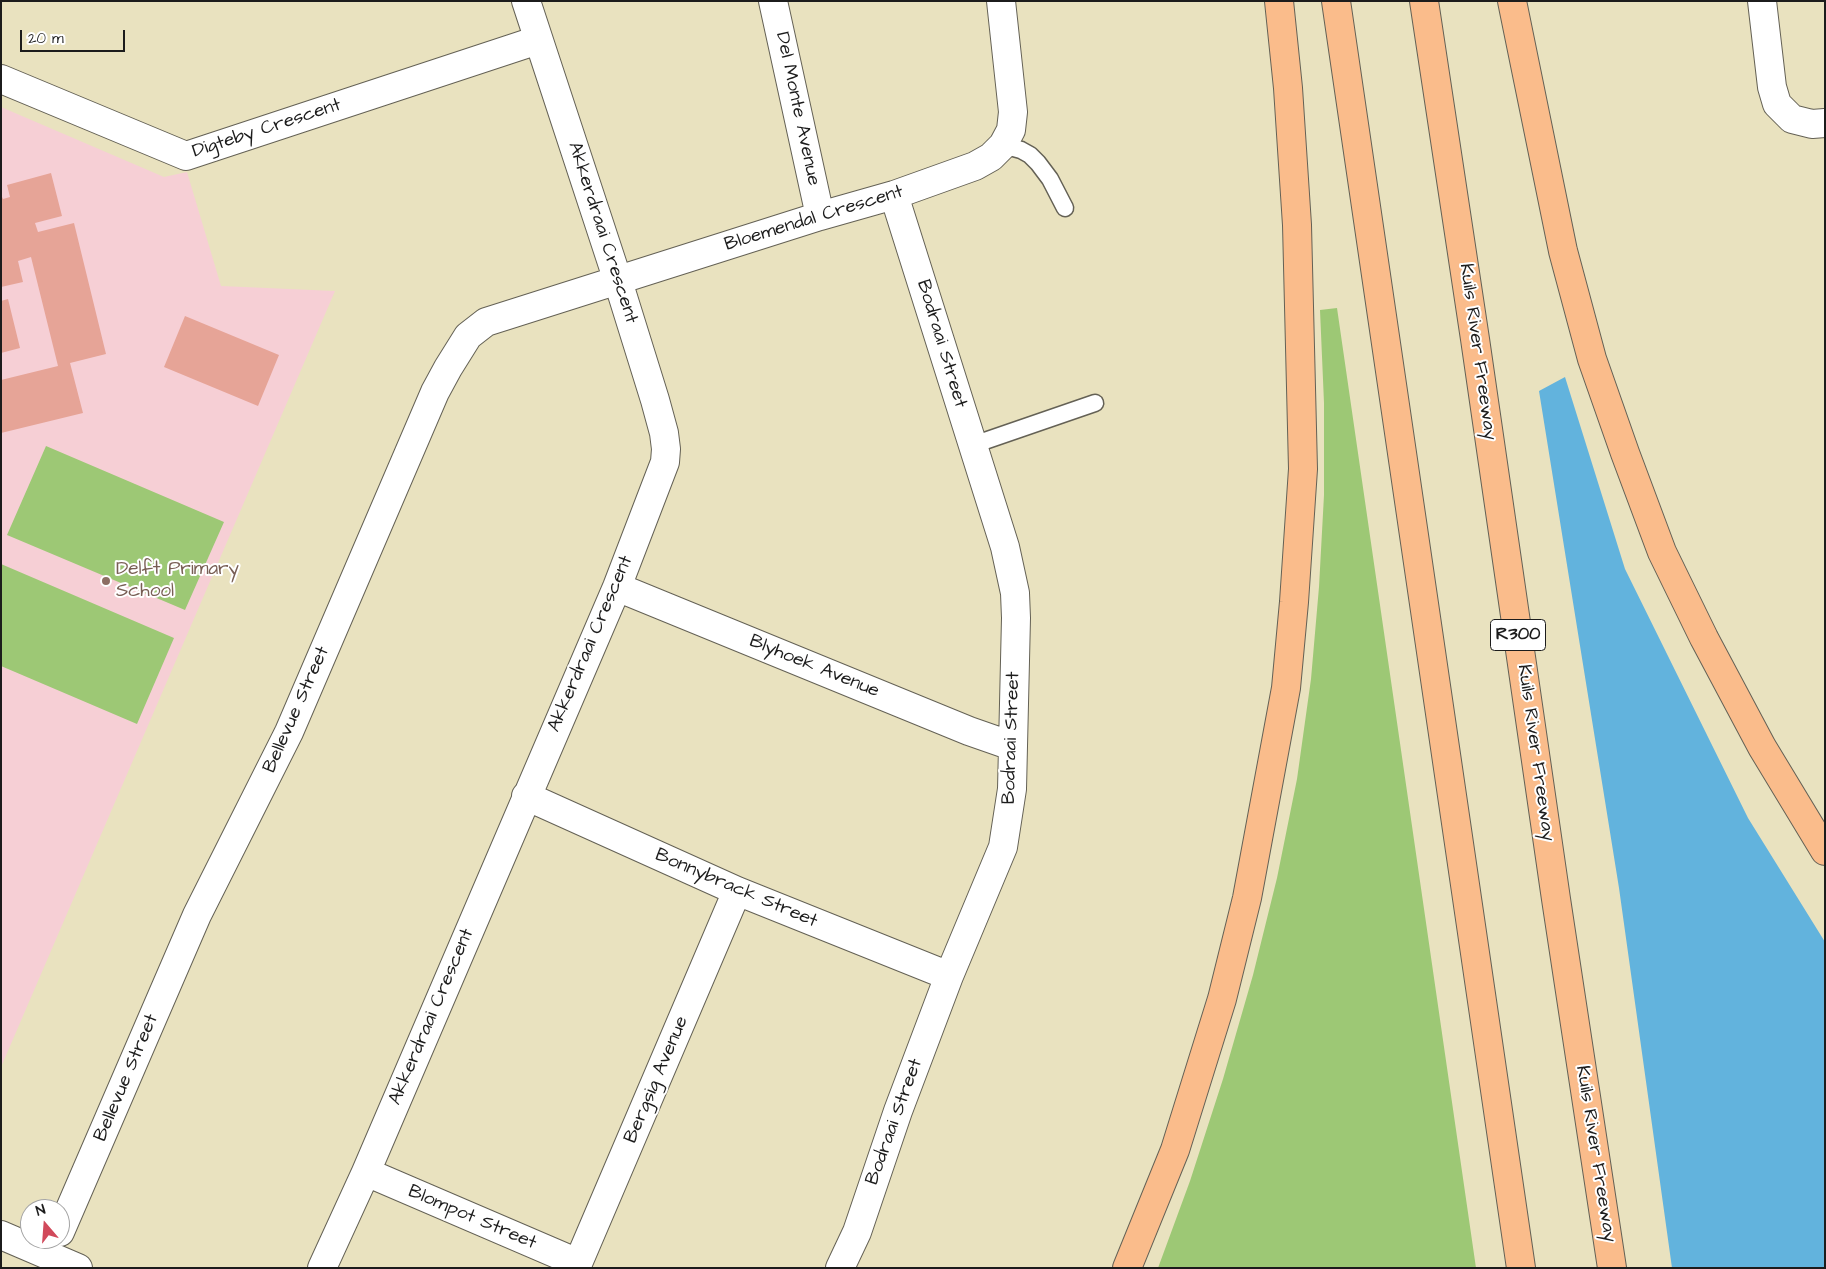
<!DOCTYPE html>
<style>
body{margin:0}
#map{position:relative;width:1826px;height:1269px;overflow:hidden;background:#e9e2bf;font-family:"Architects Daughter",sans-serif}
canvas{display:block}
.frame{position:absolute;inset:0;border:2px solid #1c1c1c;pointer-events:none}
.north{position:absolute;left:20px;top:1199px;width:50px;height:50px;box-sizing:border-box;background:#fff;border:1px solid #a4a4a4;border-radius:50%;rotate:342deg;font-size:14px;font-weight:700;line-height:20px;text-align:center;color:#1c1c1c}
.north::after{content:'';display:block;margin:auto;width:18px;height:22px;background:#d1495b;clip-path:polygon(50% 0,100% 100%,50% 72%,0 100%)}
.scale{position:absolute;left:20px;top:30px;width:105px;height:22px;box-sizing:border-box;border:2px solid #1c1c1c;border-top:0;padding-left:6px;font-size:15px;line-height:18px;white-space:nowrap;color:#1c1c1c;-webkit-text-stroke:4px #fff;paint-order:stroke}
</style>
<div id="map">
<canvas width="1826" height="1269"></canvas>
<div class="frame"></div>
<div class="north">N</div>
<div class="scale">20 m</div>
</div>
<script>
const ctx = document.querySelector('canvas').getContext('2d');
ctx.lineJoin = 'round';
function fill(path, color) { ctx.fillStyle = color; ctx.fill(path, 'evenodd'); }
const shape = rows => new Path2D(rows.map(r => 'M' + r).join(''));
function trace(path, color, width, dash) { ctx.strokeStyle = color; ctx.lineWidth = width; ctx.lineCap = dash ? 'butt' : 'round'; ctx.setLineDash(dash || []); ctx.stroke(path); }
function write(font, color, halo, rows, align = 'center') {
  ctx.font = font + ' "Architects Daughter",sans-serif'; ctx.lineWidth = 4; ctx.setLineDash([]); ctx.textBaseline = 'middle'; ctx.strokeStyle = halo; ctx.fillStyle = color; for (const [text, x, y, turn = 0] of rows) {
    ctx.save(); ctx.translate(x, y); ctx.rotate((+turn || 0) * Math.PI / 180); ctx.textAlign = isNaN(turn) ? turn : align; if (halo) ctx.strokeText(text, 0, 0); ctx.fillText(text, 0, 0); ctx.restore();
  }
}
const built = shape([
 [1,107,164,177,187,172,221,286,335,291,1,1067]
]);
const green = shape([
 [1337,308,1476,1268,1158,1268,1190,1181,1223,1079,1253,975,1277,878,1297,779,1311,679,1319,587,1324,495,1324,403,1320,310],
 [46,446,224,522,185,610,7,535],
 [1,564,174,638,137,724,1,666]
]);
const water = shape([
 [1565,377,1625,569,1748,818,1825,942,1825,1268,1672,1268,1619,888,1539,391]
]);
const building = shape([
 [51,173,62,216,35,223,38,232,74,223,106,354,70,363,83,413,1,433,1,380,58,366,31,257,18,261,23,282,1,287,1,195,3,199,10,197,7,185],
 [8,299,20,348,1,353,1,301],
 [185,316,279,355,258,406,164,367]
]);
const lane = shape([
 [1003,145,1021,150,1030,155,1038,163,1050,179,1065,208],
 [973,445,1095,403]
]);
const street = shape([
 [773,1,820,216],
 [1762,1,1772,87,1777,104,1792,119,1812,124,1825,123],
 [1,79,186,156,538,40],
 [617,587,969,731,1012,746],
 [526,796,737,891,949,976],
 [366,1172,578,1263],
 [60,1232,197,915,289,732,435,392,448,368,468,336,486,322,820,216,894,195,975,166,991,157,1003,145,1011,130,1013,112,1001,1],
 [1,1235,78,1268],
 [322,1268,366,1172,617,587,665,462,666,449,664,433,655,400,618,281,526,1],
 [576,1268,737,891],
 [840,1268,857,1232,898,1111,949,976,1003,847,1012,789,1016,618,1015,593,1005,547,894,195]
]);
const highway = shape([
 [1336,1,1521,1268],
 [1424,1,1475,339,1556,899,1612,1268],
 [1512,1,1563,251,1592,359,1625,453,1662,552,1704,638,1762,747,1825,851],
 [1127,1268,1175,1150,1222,999,1247,898,1286,688,1294,602,1303,469,1297,225,1288,88,1279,1]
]);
const markers = [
 [106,581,5,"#8d6e63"]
];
const shields = [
 [1518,635,55]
];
const shieldNames = [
 ["R300",1518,635]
];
const streetNames = [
 ["Del Monte Avenue",797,109,78],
 ["Digteby Crescent",267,129,-18],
 ["Bloemendal Crescent",814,219,-17],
 ["Akkerdraai Crescent",602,233,72],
 ["Bodraai Street",941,344,73],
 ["Kuils River Freeway",1477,352,82],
 ["Akkerdraai Crescent",591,644,-67],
 ["Blyhoek Avenue",814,667,22],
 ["Bellevue Street",297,710,-66],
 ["Bodraai Street",1012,738,-88],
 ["Kuils River Freeway",1535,753,82],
 ["Bonnybrack Street",736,889,23],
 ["Akkerdraai Crescent",432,1017,-67],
 ["Bellevue Street",127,1078,-67],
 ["Bergsig Avenue",657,1080,-67],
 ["Bodraai Street",895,1122,-70],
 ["Kuils River Freeway",1595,1154,81],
 ["Blompot Street",472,1218,23]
];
const educationNames = [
 ["Delft Primary",116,570],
 ["School",116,592]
];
fill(built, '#f6cfd5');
fill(green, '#9dc875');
fill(water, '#62b3dd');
fill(building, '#e6a497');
trace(lane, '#646155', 19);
trace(street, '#646155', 30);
trace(highway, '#646155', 30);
trace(lane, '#fff', 16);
trace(street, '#fff', 28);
trace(highway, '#fabc8b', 28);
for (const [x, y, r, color] of markers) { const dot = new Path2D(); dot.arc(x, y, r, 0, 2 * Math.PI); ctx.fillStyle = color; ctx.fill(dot); trace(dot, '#fff', 2); }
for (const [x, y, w] of shields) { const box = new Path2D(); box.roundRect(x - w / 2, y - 15.5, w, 31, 4); ctx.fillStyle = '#fff'; ctx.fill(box); trace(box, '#1c1c1c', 1); }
write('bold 18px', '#1c1c1c', null, shieldNames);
write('19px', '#1c1c1c', '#fff', streetNames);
write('19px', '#785e54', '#fff', educationNames, 'left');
</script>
